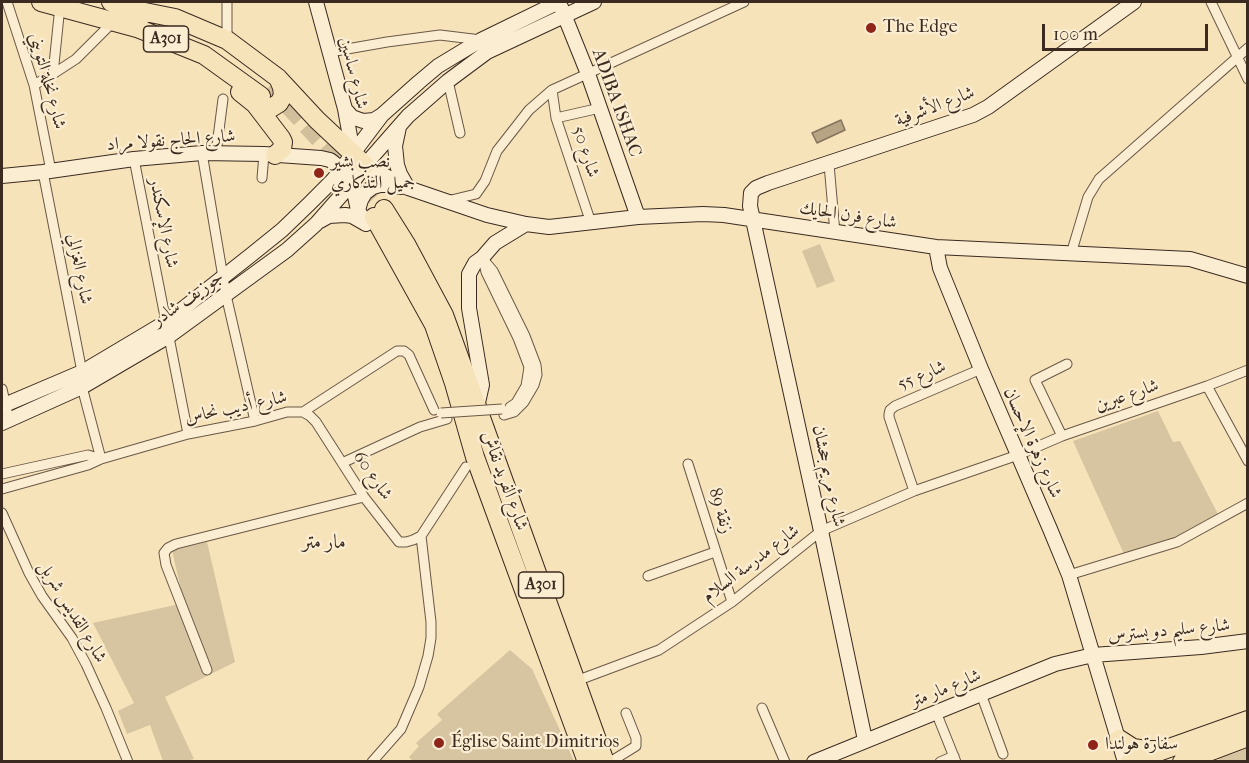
<!DOCTYPE html>
<meta charset="utf-8">
<style>
body{margin:0}
#map{position:relative;width:1249px;height:763px;overflow:hidden;background:#f7e3ba;font-family:"IM FELL French Canon",serif}
canvas{display:block}
.frame{position:absolute;inset:0;border:3px solid #3b2a1f;pointer-events:none}
.scale{position:absolute;left:1042px;top:24px;width:166px;height:27px;box-sizing:border-box;border:3px solid #3b2a1f;border-top:0;padding-left:8px;font-size:18px;line-height:21px;white-space:nowrap;color:#3b2a1f;-webkit-text-stroke:4px #faedd2;paint-order:stroke}
</style>
<div id="map">
<canvas width="1249" height="763"></canvas>
<div class="frame"></div>
<div class="scale">100 m</div>
</div>
<script>
const ctx = document.querySelector('canvas').getContext('2d');
ctx.lineJoin = 'round';
function fill(path, color) { ctx.fillStyle = color; ctx.fill(path, 'evenodd'); }
const shape = rows => new Path2D(rows.map(r => 'M' + r).join(''));
function trace(path, color, width, dash) { ctx.strokeStyle = color; ctx.lineWidth = width; ctx.lineCap = dash ? 'butt' : 'round'; ctx.setLineDash(dash || []); ctx.stroke(path); }
function write(font, color, halo, rows, align = 'center') {
  ctx.font = font + ' "IM FELL French Canon",Amiri,serif'; ctx.lineWidth = 4.5; ctx.setLineDash([]); ctx.textBaseline = 'middle'; ctx.strokeStyle = halo; ctx.fillStyle = color; for (const [text, x, y, turn = 0] of rows) {
    ctx.save(); ctx.translate(x, y); ctx.rotate((+turn || 0) * Math.PI / 180); ctx.textAlign = isNaN(turn) ? turn : align; if (halo) ctx.strokeText(text, 0, 0); ctx.fillText(text, 0, 0); ctx.restore();
  }
}
const green = shape([
 [820,244,835,281,817,288,802,251],
 [1158,411,1173,442,1180,441,1218,514,1175,539,1124,554,1073,441],
 [207,542,235,662,165,697,194,759,186,761,163,761,150,725,127,734,118,711,134,703,93,623,184,603,172,550],
 [510,650,532,669,574,761,413,761,409,757,419,746,416,743,442,720,437,714],
 [1247,747,1247,761,1220,761,1218,757]
]);
const water = shape([
 [841,120,845,130,817,143,812,133,841,120]
]);
const highwayTunnel = shape([
 [270,86,384,209]
]);
const street = shape([
 [7,2,34,85,51,171],
 [227,2,227,40],
 [1211,2,1248,79],
 [330,52,387,42,440,35,481,40],
 [53,74,60,6],
 [448,81,460,133],
 [34,85,53,74,76,59,114,21],
 [552,90,556,118,591,223],
 [556,118,600,108],
 [202,153,226,295,255,421],
 [216,153,223,99],
 [134,159,188,434],
 [829,164,835,233],
 [43,172,82,372],
 [262,178,264,154],
 [447,201,476,194,485,181,497,151,529,110,552,90,744,2],
 [1071,254,1088,197,1099,179,1248,48],
 [482,258,493,271,525,336,536,365,537,375,534,385,524,402,514,412,504,415],
 [483,260,486,272,518,338,529,367,526,386,516,403,510,407],
 [1207,386,1248,461],
 [82,387,101,459],
 [2,389,9,420],
 [303,412,310,416,316,422,364,497,399,542,406,542,413,540,421,536],
 [1062,436,1035,380,1067,364],
 [342,463,420,427,447,419],
 [688,464,732,602],
 [2,474,88,455,101,459],
 [2,489,88,465,101,459,188,434,255,421,287,412,303,412,397,351,404,351,409,355,434,410],
 [914,491,889,417,889,414,890,410,895,406,981,369],
 [2,513,29,573,42,596,72,638,86,664,106,708,128,762],
 [1069,575,1177,542,1248,503],
 [648,576,715,552],
 [207,670,166,565,164,553,168,548,176,544,364,497],
 [576,681,659,650,732,602,821,531,914,491,1018,455,1062,436,1207,386,1248,370],
 [981,694,1003,754],
 [762,708,785,762],
 [936,712,956,762],
 [372,762,401,729,419,687,428,656,431,638,431,622,421,536,466,467],
 [610,762,636,746,636,738,626,713],
 [940,762,954,756]
]);
const secondary = shape([
 [316,2,345,109,353,153],
 [561,7,588,74,638,217],
 [345,109,352,117,363,121,374,120,382,115],
 [399,127,395,146,397,165,400,174,408,188],
 [365,165,408,188,487,215,526,224,549,227,638,217,703,214,724,215,936,247,1190,259,1248,276],
 [2,176,43,172,134,159,202,153,264,154,321,158,330,160,334,163,352,183,358,210],
 [320,221,329,216,345,215,352,216,366,224],
 [366,224,358,210,361,200,365,193,373,187,380,185,390,185,401,187],
 [936,247,940,268,981,369,1050,529,1069,575,1125,762],
 [2,406,82,372,166,322,251,255,282,230,309,204,333,180,382,115,419,82,438,66,481,40,559,2],
 [477,407,482,385,469,308,469,274,475,263,482,258,495,243,526,224],
 [2,423,82,387,169,336,287,250,316,224,352,183,365,165,408,116,448,81,487,52,594,2],
 [865,740,821,531,750,206,751,193,756,188,768,183,973,115,988,107,1134,2],
 [814,762,1055,664,1093,655,1201,647,1248,641]
]);
const highway = shape([
 [41,2,137,28,204,55,261,96],
 [111,2,144,14],
 [135,10,175,18,227,40,278,78,317,120,365,165],
 [240,92,255,104,281,138,283,142,282,149,275,155],
 [255,104,264,108,271,108,279,103,283,96,282,87,278,78],
 [384,209,406,244,444,315,605,762],
 [374,217,434,325,454,383,475,457,587,762],
 [1119,739,1133,748,1146,750,1155,750],
 [1130,762,1248,720],
 [1182,762,1248,737]
]);
const streetBridge = shape([
 [441,413,502,409]
]);
const markers = [
 [871,28,6,"#8f2418"],
 [319,173,6,"#8f2418"],
 [439,743,6,"#8f2418"],
 [1093,745,6,"#8f2418"]
];
const shields = [
 [166,39,45],
 [541,585,45]
];
const shieldNames = [
 ["A301",166,39],
 ["A301",541,585]
];
const poiNames = [
 ["The Edge",883,28],
 ["نصب بشير",331,163],
 ["جميل التذكاري",331,184],
 ["Église Saint Dimitrios",451,743],
 ["سفارة هولندا",1105,745]
];
const streetNames = [
 ["شارع ساسين",353,73,76],
 ["شارع نخلة التويني",47,81,75],
 ["ADIBA ISHAC",616,103,70],
 ["شارع الأشرفية",935,107,-21],
 ["شارع الحاج نقولا مراد",171,141,-4],
 ["شارع 50",585,152,72],
 ["شارع فرن الحايك",848,216,9],
 ["شارع الإسكندر",163,223,79],
 ["شارع الغزالي",79,269,79],
 ["جوزيف شادر",188,299,-35],
 ["شارع 55",922,376,-23],
 ["شارع عبرين",1127,396,-19],
 ["شارع أديب نحاس",236,408,-12],
 ["شارع زهرة الإحسان",1032,443,66],
 ["شارع 60",372,476,55],
 ["شارع مريم جحشان",828,476,78],
 ["شارع ألفريد نقاش",504,481,70],
 ["زنقة 89",720,511,73],
 ["شارع مدرسة السلام",751,564,-37],
 ["شارع القديس شربل",72,612,59],
 ["شارع سليم دو بسترس",1169,631,-5],
 ["شارع مار متر",946,689,-22]
];
const neighbourhoodNames = [
 ["مار متر",324,543]
];
fill(green, '#d7c4a0');
fill(water, '#b7a485');
trace(water, '#85735c', 1.5);
trace(highwayTunnel, '#d1be9b', 18, [18, 9]);
trace(street, '#6a5846', 11);
trace(secondary, '#3b2a1f', 16);
trace(highway, '#3b2a1f', 20);
trace(street, '#faedd2', 9);
trace(secondary, '#faedd2', 14);
trace(highway, '#f7e3ba', 18);
trace(streetBridge, '#6a5846', 11, []);
trace(streetBridge, '#faedd2', 9);
for (const [x, y, r, color] of markers) { const dot = new Path2D(); dot.arc(x, y, r, 0, 2 * Math.PI); ctx.fillStyle = color; ctx.fill(dot); trace(dot, '#faedd2', 2); }
for (const [x, y, w] of shields) { const box = new Path2D(); box.roundRect(x - w / 2, y - 13, w, 26, 4.5); ctx.fillStyle = '#faedd2'; ctx.fill(box); trace(box, '#3b2a1f', 1.5); }
write('bold 16px', '#3b2a1f', null, shieldNames);
write('18px', '#3b2a1f', '#faedd2', poiNames, 'left');
write('18px', '#3b2a1f', '#faedd2', streetNames);
write('20px', '#3b2a1f', '#faedd2', neighbourhoodNames);
</script>
